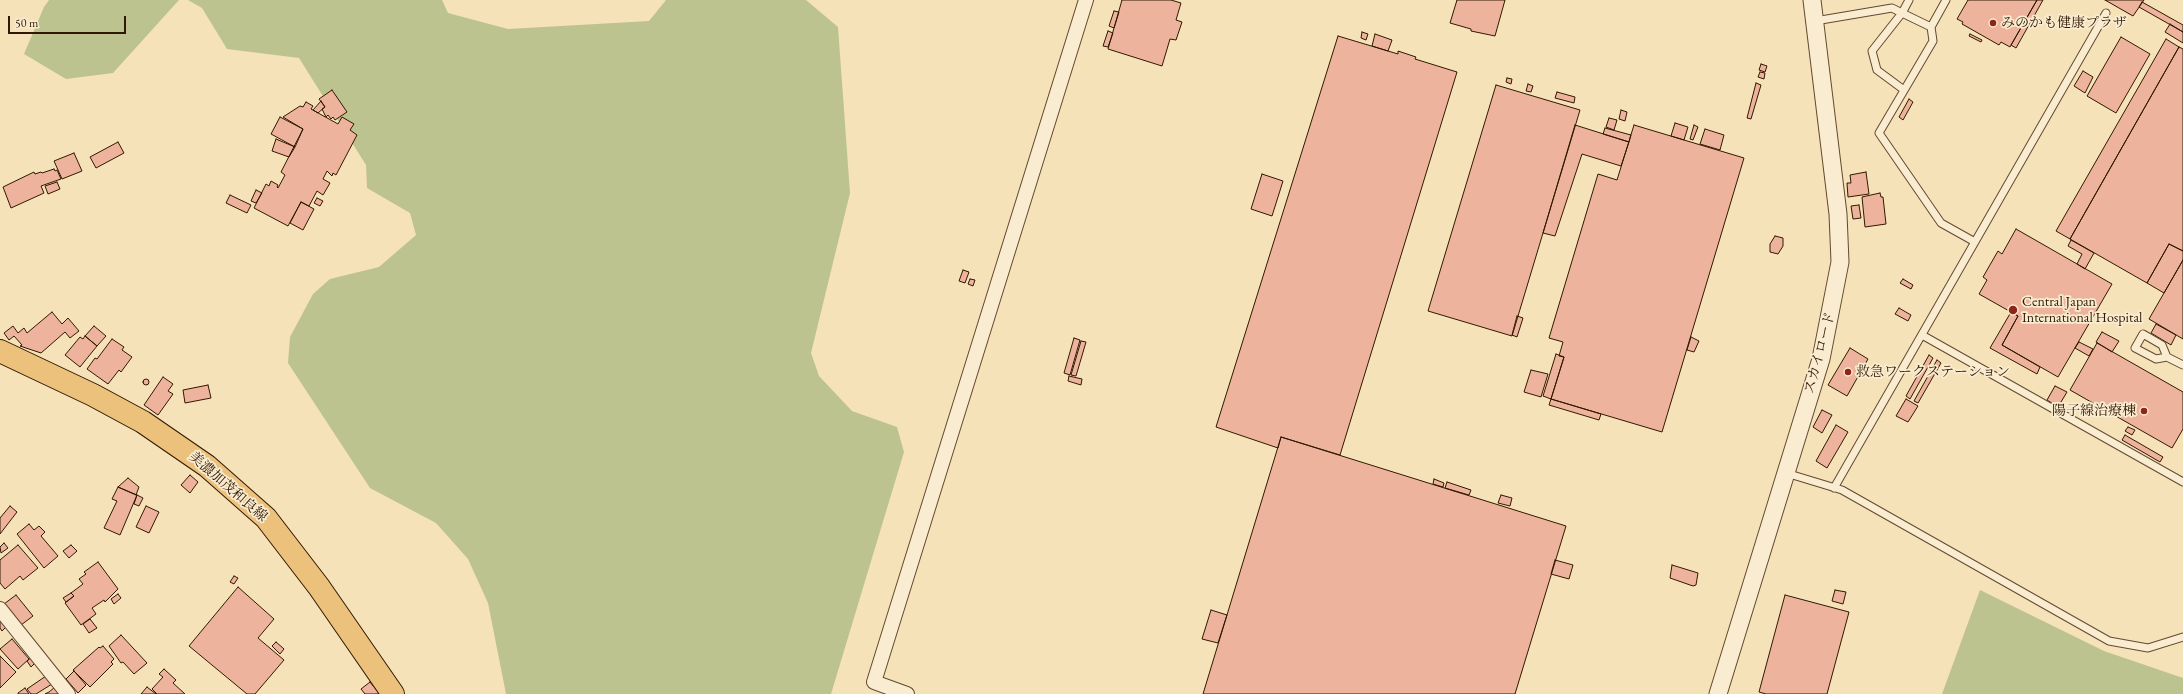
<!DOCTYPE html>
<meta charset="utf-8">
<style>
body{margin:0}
#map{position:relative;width:2183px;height:694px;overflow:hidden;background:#f6e2b8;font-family:"EB Garamond",serif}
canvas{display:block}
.scale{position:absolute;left:8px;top:16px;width:118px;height:18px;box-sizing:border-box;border:2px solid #311801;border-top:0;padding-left:5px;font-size:12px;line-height:14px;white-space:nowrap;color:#311801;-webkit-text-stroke:3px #f9ecd1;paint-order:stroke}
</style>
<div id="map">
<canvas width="2183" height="694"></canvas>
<div class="scale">50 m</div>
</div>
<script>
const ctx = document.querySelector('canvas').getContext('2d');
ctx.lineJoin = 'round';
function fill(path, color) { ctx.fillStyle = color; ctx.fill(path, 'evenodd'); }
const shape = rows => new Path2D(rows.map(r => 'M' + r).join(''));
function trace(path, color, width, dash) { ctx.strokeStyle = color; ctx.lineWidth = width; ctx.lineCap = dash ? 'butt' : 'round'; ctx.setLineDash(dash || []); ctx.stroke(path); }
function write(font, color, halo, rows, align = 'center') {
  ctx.font = font + ' "EB Garamond","Noto Serif JP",serif'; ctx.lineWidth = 3.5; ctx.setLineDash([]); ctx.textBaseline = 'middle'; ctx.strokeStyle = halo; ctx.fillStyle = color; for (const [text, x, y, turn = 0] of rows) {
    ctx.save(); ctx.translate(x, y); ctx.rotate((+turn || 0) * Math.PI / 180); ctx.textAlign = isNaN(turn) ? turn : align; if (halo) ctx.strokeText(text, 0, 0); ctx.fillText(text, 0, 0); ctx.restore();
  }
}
const green = shape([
 [49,0,179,0,113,73,66,79,24,54,44,7],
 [188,0,442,0,448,13,508,29,649,21,666,0,806,0,838,27,850,193,811,353,819,376,852,411,897,427,904,452,831,694,506,694,488,603,468,559,436,523,370,488,288,363,290,337,313,294,330,279,379,267,416,235,410,213,367,188,366,165,299,58,227,49,202,8],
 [1980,590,2104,651,2183,678,2183,694,1942,694]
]);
const building = shape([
 [1122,0,1171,0,1181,3,1176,20,1182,22,1176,40,1170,39,1162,66,1108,49,1122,0],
 [1457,0,1505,0,1495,36,1471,31,1471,29,1450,23,1457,0],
 [1968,0,2037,0,2010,47,2001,42,1999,45,1962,24,1963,22,1957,19,1968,0],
 [2037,0,2043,0,2016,48,2011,45,2037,0],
 [2105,0,2144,0,2133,16,2105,0],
 [2142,2,2183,25,2183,32,2139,7,2142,2],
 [1114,11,1119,12,1114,28,1109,26,1114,11],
 [2170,24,2183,32,2183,43,2165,32,2170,24],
 [1108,31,1113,33,1108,47,1103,46,1108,31],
 [1362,32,1368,34,1366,40,1361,38,1362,32],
 [1375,34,1392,40,1388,51,1372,46,1375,34],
 [1970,34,1982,40,1981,42,1969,36,1970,34],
 [1338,36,1398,54,1398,51,1416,57,1415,59,1457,72,1340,455,1281,437,1278,448,1216,427,1338,36],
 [2121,37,2150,54,2116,113,2087,96,2121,37],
 [2166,39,2179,47,2070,239,2056,231,2166,39],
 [2179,47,2183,49,2183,251,2169,244,2147,283,2070,239,2179,47],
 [1761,64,1767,66,1765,72,1759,70,1761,64],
 [2083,71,2093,77,2085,93,2074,86,2083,71],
 [1760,72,1765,73,1764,79,1758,77,1760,72],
 [1507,78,1512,79,1511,84,1506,82,1507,78],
 [1756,83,1761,85,1751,119,1747,118,1756,83],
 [1528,84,1533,86,1531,92,1526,91,1528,84],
 [1496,85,1580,110,1512,336,1428,311,1496,85],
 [332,90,347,112,335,120,333,117,331,119,328,115,326,117,322,109,325,107,319,99,332,90],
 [1557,92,1575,97,1574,103,1555,98,1557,92],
 [1909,99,1913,102,1903,120,1899,117,1909,99],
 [321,101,325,107,318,113,313,110,321,101],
 [306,102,313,106,311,109,338,124,342,117,354,124,350,130,357,135,336,175,333,173,332,176,327,171,323,179,330,183,323,195,317,191,309,206,301,202,288,226,254,208,266,184,269,186,271,181,278,185,277,187,278,188,285,175,281,172,303,129,283,117,300,106,303,107,306,102],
 [1621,110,1627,112,1625,121,1619,119,1621,110],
 [280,117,303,129,295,147,271,134,280,117],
 [1609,118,1617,120,1614,130,1606,127,1609,118],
 [1675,123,1688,127,1684,140,1671,136,1675,123],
 [1575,125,1629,142,1621,166,1582,154,1555,236,1543,233,1575,125],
 [1634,125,1744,158,1662,432,1551,399,1564,357,1559,356,1563,342,1549,338,1598,174,1617,180,1634,125],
 [1694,125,1698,127,1693,140,1690,139,1694,125],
 [1605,128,1631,135,1629,142,1603,134,1605,128],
 [1705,129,1724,135,1720,150,1700,144,1705,129],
 [276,139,295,147,289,157,272,151,276,139],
 [118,142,124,153,96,168,90,157,118,142],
 [74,153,82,171,62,179,54,161,74,153],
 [54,169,55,171,57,170,61,179,41,186,44,193,11,208,3,187,34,172,35,174,41,172,42,173,54,169],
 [1866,172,1869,194,1848,197,1847,183,1851,183,1850,175,1866,172],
 [1262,174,1283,181,1272,216,1251,209,1262,174],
 [57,182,60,189,48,194,45,186,57,182],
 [256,190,262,193,256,203,251,201,256,190],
 [1880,193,1881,197,1883,197,1886,224,1865,227,1862,197,1880,193],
 [230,195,251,205,247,213,226,203,230,195],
 [317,198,323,201,320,206,314,203,317,198],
 [301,202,314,209,303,230,290,223,301,202],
 [1859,205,1861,218,1853,219,1851,206,1859,205],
 [2016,229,2112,284,2058,377,2002,345,2018,316,1979,294,1987,280,1983,277,1998,251,2002,254,2016,229],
 [1775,236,1783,238,1783,246,1778,254,1770,252,1770,244,1775,236],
 [2071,240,2094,253,2085,269,2077,264,2082,254,2068,246,2071,240],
 [2169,244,2183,251,2183,260,2164,293,2147,283,2169,244],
 [2183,260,2183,339,2149,319,2183,260],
 [963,270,969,272,965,283,959,281,963,270],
 [970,279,975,280,973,286,968,284,970,279],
 [1903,279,1913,285,1911,289,1900,283,1903,279],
 [1899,308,1911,315,1908,321,1895,314,1899,308],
 [52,312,62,324,68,318,79,331,70,338,65,332,41,353,20,346,22,345,14,336,9,340,4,333,13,326,18,333,24,328,27,333,52,312],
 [2011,312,2018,316,2002,345,2040,367,2037,374,1990,348,2011,312],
 [1517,316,1523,318,1517,337,1512,335,1517,316],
 [2156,324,2176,335,2171,345,2151,333,2156,324],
 [94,326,106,336,97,346,85,336,94,326],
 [2102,332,2119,341,2112,352,2096,342,2102,332],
 [85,336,97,346,80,367,65,355,80,337,83,339,85,336],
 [1691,337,1699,341,1694,352,1687,350,1691,337],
 [1074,338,1080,340,1070,375,1064,373,1074,338],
 [112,339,124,347,122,350,132,357,121,372,119,370,108,384,87,369,95,358,97,359,112,339],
 [1081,341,1086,342,1076,376,1071,375,1081,341],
 [2079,342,2093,349,2089,356,2075,348,2079,342],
 [2097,343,2183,392,2183,429,2172,448,2070,390,2097,343],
 [1850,348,1868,359,1847,396,1828,385,1850,348],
 [1556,354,1564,357,1551,399,1543,396,1556,354],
 [1929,355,1933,358,1910,399,1906,396,1929,355],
 [1937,360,1941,363,1918,403,1914,401,1937,360],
 [1531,370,1548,374,1541,397,1524,392,1531,370],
 [1069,376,1082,379,1081,385,1068,381,1069,376],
 [163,377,173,384,168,391,173,394,158,415,144,405,163,377],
 '143 382a3 3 0 1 1 6 0a3 3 0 1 1-6 0Z',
 [208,385,211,398,185,403,183,390,208,385],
 [2055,386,2067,392,2058,407,2047,400,2055,386],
 [1551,399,1601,414,1599,420,1549,405,1551,399],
 [1906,399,1918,406,1908,422,1896,416,1906,399],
 [1822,410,1832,415,1822,433,1813,427,1822,410],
 [1836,425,1848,432,1827,468,1816,461,1836,425],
 [2128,427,2135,430,2132,435,2125,431,2128,427],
 [2125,435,2163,457,2160,462,2122,440,2125,435],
 [1281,437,1566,526,1515,694,1203,694,1281,437],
 [190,475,198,482,190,493,181,485,190,475],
 [128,478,139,487,136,495,118,487,128,478],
 [1434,479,1444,483,1443,487,1433,484,1434,479],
 [1447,482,1471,490,1469,495,1445,488,1447,482],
 [118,487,137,495,120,535,104,528,117,501,112,499,118,487],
 [137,495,143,498,139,506,134,504,137,495],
 [1501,495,1512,498,1510,506,1498,503,1501,495],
 [10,506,17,512,0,534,0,518,10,506],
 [146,506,159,512,149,533,136,527,146,506],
 [29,524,34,530,39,526,45,532,41,536,58,556,44,568,17,534,29,524],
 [4,543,8,548,1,553,0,547,4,543],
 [18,545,38,568,23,580,20,576,5,589,0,583,0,560,18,545],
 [71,545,77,551,69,558,63,551,71,545],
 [1555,560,1573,565,1569,579,1551,574,1555,560],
 [98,562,118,589,105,602,104,600,92,608,96,614,81,625,65,603,74,596,71,593,83,584,79,579,86,574,84,572,98,562],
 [1672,565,1698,573,1696,585,1693,586,1670,578,1672,565],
 [234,576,238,578,234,584,230,582,234,576],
 [238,587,274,619,258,638,284,660,255,694,247,694,189,646,238,587],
 [1835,590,1846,592,1843,604,1832,601,1835,590],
 [71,593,74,596,66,602,63,598,71,593],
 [118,594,121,598,114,604,111,599,118,594],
 [16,595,33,616,21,625,4,604,16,595],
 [1785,595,1849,612,1827,694,1766,694,1759,692,1785,595],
 [1211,610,1227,615,1218,643,1202,639,1211,610],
 [90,619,97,628,89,633,83,624,90,619],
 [0,620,6,627,2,631,0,628,0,620],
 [121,635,147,663,134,674,123,662,121,663,109,646,121,635],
 [12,639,29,659,18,669,0,649,12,639],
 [276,642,284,649,280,654,272,646,276,642],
 [103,646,114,659,111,662,113,664,90,687,73,670,99,647,100,648,103,646],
 [0,656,16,672,0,688,0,656],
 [32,657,36,662,31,667,27,661,32,657],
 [164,669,176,680,173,683,185,694,157,694,152,689,163,677,159,674,164,669],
 [74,671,86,685,78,693,66,679,74,671],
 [46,676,52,684,36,694,31,694,27,689,46,676],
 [370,682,379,693,378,694,365,694,361,689,370,682],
 [55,687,60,694,45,694,49,692,55,687],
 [147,687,156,694,141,694,147,687],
 [25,688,29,694,18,694,18,693,25,688]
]);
const service = shape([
 [1946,0,1931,27,1933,41,1879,133,1941,223,1975,242],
 [1815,21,1892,8,1902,13,1909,0],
 [1904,90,1877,70,1872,51,1902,13,1931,27],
 [1922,335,2183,482],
 [2167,357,2162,345,2143,334,2135,348,2156,359,2167,357,2183,365],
 [1786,473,1842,490,2109,641,2148,648,2183,637],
 [1834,488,2106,13]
]);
const minor = shape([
 [0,609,68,694],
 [907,694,874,682,1086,0]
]);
const tertiary = shape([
 [1718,694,1821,359,1840,262,1838,214,1812,0]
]);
const primary = shape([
 [0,351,93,395,143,422,207,466,266,518,319,587,393,694]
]);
const markers = [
 [1993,23,4,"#8f2418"],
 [2013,310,5,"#8f2418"],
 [1848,372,4,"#8f2418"],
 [2144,411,4,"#8f2418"]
];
const poiNames = [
 ["みのかも健康プラザ",2001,23],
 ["Central Japan",2022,302],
 ["International Hospital",2022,318],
 ["救急ワークステーション",1856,372],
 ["陽子線治療棟",2136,411,"right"]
];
const streetNames = [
 ["スカイロード",1820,353,-75],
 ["美濃加茂和良線",228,487,41]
];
fill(green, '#bcc38f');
fill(building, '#edb39c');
trace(building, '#311801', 1);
trace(service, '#624a2f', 9);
trace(minor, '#624a2f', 16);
trace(tertiary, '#624a2f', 19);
trace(primary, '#311801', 24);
trace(service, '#f9ecd1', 7);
trace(minor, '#f9ecd1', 14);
trace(tertiary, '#f9ecd1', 17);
trace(primary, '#ebc17c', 22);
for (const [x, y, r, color] of markers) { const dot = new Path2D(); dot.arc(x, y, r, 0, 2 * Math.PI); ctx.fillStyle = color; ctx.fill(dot); trace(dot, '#f9ecd1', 1.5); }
write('14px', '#311801', '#f9ecd1', poiNames, 'left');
write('14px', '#311801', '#f9ecd1', streetNames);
</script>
